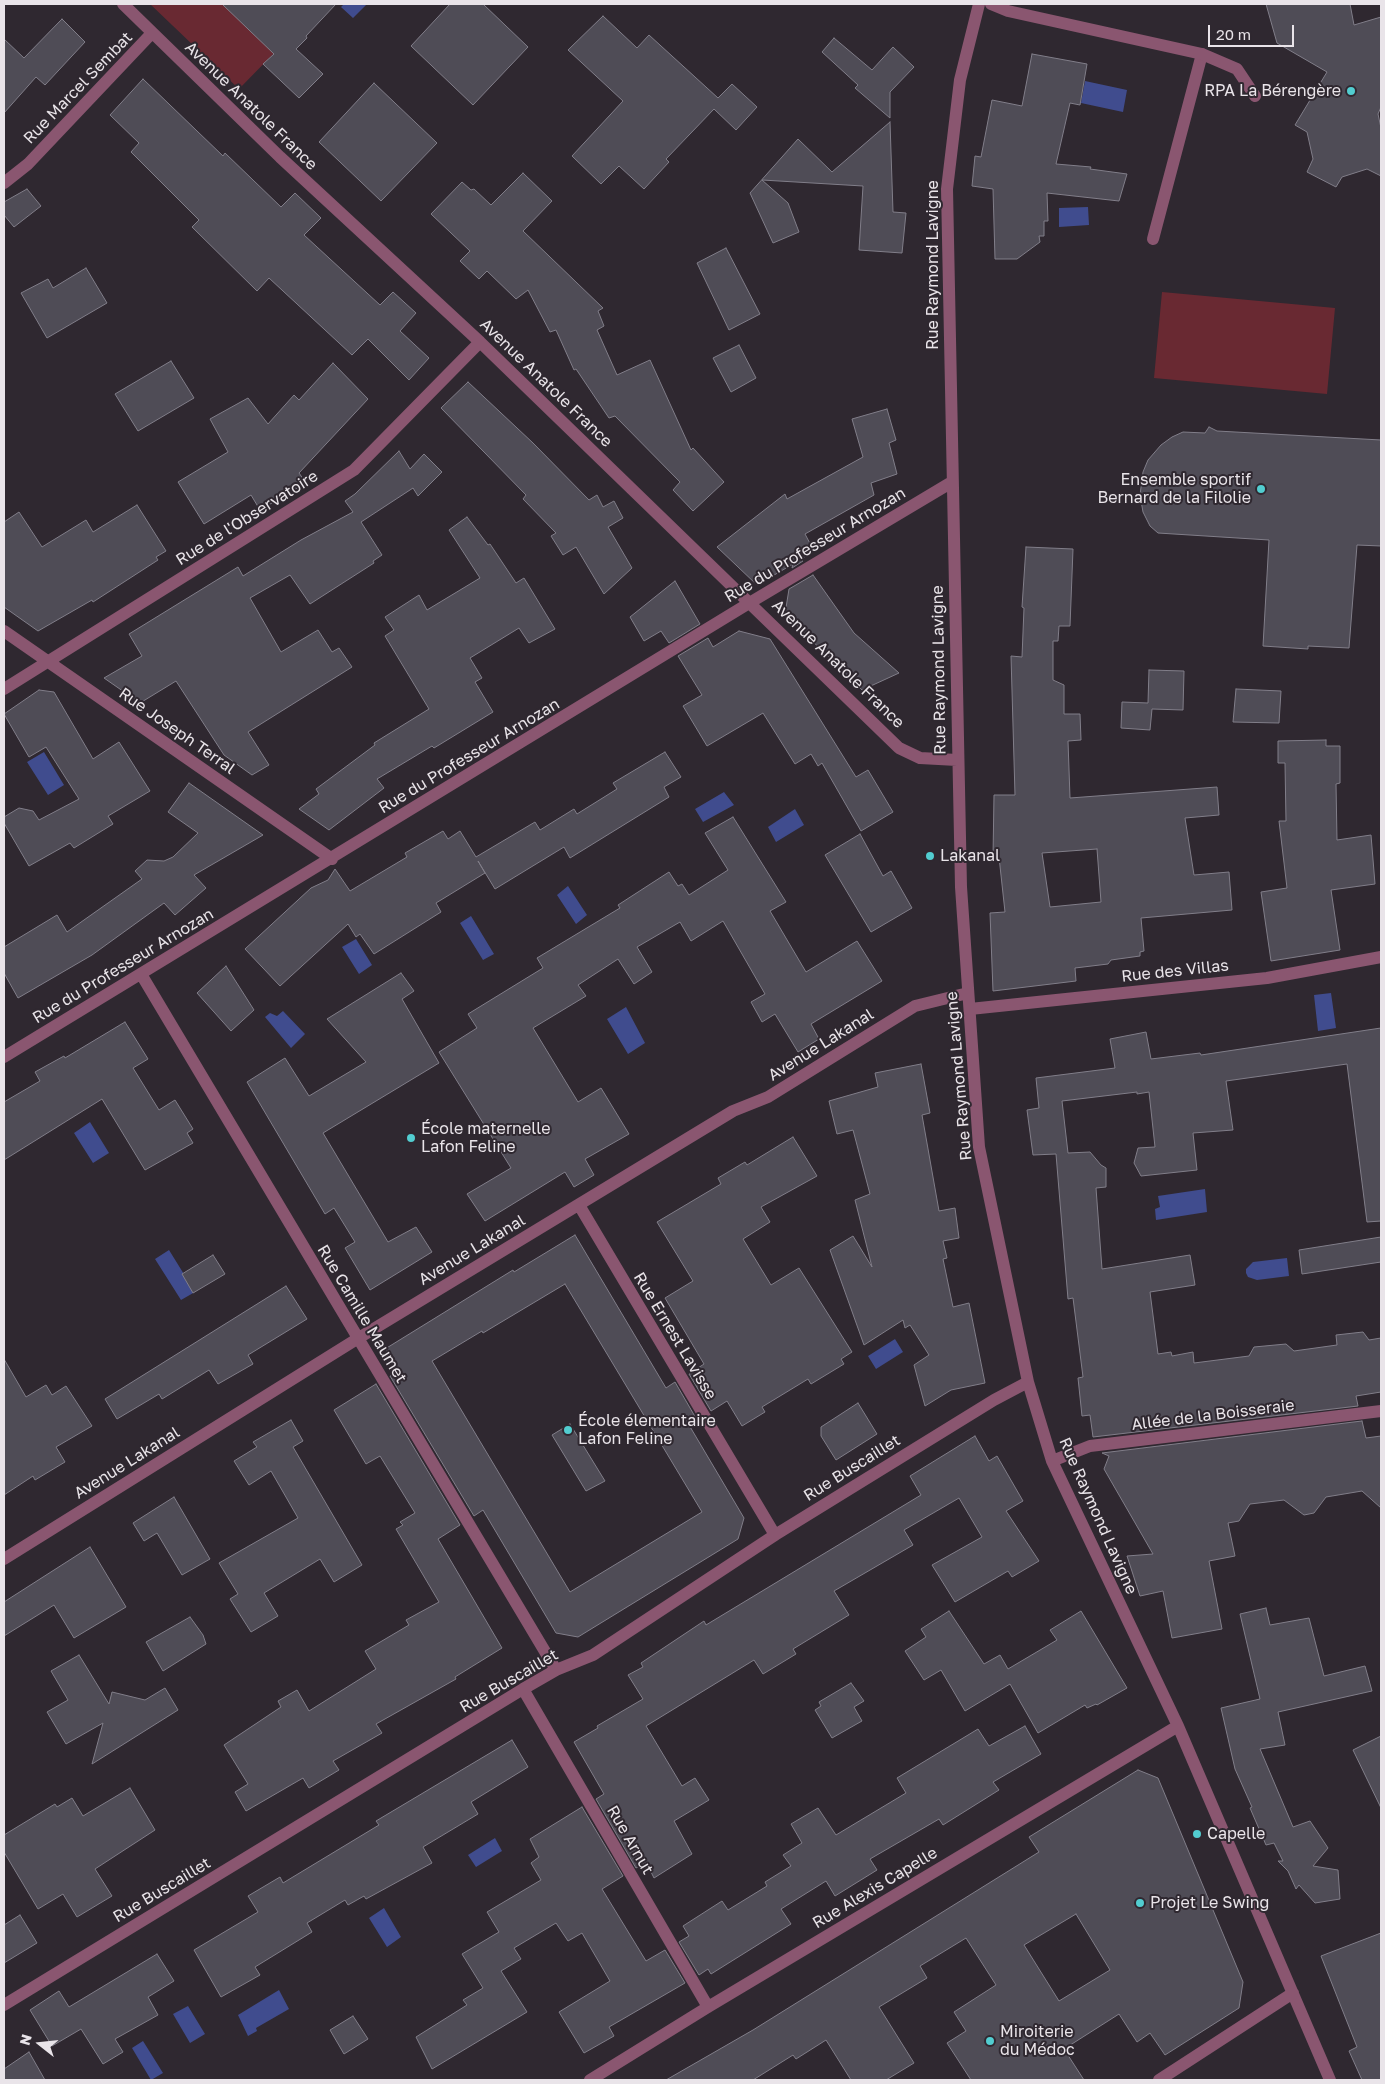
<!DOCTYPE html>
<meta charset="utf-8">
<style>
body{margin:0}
#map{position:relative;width:1385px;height:2084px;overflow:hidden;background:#2f2830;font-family:"Golos Text",sans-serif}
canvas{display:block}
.frame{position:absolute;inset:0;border:5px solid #e9e4e9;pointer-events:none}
.north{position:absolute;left:15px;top:2019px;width:50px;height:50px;-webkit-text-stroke:4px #2f2830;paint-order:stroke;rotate:286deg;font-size:14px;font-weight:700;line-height:20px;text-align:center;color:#e9e4e9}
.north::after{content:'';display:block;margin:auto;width:18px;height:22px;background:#e9e4e9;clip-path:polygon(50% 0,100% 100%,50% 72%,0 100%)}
.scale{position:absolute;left:1208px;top:25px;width:86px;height:22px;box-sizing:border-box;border:2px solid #e9e4e9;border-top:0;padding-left:6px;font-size:15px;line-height:18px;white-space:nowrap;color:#e9e4e9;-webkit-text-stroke:4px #2f2830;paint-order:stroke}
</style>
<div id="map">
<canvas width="1385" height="2084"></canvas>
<div class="frame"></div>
<div class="north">N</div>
<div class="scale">20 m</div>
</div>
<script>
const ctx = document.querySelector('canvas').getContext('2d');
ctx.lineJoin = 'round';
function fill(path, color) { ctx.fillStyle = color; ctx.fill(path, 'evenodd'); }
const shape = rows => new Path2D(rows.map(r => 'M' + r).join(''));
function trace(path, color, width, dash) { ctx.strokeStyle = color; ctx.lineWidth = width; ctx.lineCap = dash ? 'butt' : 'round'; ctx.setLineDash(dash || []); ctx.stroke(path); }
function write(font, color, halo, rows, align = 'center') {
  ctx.font = font + ' "Golos Text",sans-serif'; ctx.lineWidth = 4; ctx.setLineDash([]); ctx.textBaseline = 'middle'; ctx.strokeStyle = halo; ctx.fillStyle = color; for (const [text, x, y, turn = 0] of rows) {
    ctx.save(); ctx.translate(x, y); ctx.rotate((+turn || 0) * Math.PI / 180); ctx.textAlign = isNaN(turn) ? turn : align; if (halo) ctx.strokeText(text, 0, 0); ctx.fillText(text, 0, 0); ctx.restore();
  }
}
const green = shape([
 [150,4,322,4,239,89],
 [1162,292,1335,308,1327,394,1154,378]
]);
const water = shape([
 [344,4,367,4,353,18,341,7],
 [1085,81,1127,90,1123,112,1081,103],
 [1088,207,1089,225,1059,227,1059,208],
 [44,752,64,785,48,795,27,762],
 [724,792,734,805,703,822,695,809],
 [795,809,804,825,776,842,768,827],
 [568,886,587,915,576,924,557,895],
 [471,916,494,954,483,960,460,923],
 [356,939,372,965,359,974,342,947],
 [1331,993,1336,1028,1318,1031,1314,995],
 [626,1007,645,1043,628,1054,607,1019],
 [283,1011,305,1034,291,1048,265,1017,270,1013,277,1016],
 [90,1122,109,1153,93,1163,74,1133],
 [1205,1189,1207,1212,1156,1220,1155,1209,1160,1207,1158,1196],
 [169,1250,195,1292,181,1300,155,1259],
 [1287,1258,1289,1276,1257,1280,1248,1277,1246,1273,1246,1269,1253,1262],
 [895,1339,903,1352,876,1369,868,1356],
 [495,1838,502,1851,476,1867,468,1855],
 [384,1908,401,1937,387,1947,369,1918],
 [279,1990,289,2009,256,2028,257,2031,248,2036,238,2015],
 [188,2006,205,2034,190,2043,173,2014],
 [143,2041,163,2073,151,2080,132,2048]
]);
const building = shape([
 [222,4,336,4,306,36,307,38,296,49,323,74,299,98,263,64,274,54,222,4],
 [450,4,483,4,528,47,473,105,411,46,450,4],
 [1266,4,1350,4,1354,25,1381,17,1381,107,1378,114,1381,128,1381,176,1367,169,1342,177,1336,187,1307,172,1313,159,1307,132,1295,125,1327,72,1277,43,1266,4],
 [603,16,637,48,649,35,718,98,732,84,757,107,736,130,714,109,666,159,669,162,644,189,619,166,601,184,572,156,623,101,568,50,603,16],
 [62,19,85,42,45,85,36,77,4,113,4,39,24,58,62,19],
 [834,38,872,70,893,47,914,67,890,92,890,118,855,88,858,85,822,52,834,38],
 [1032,54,1087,64,1080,105,1070,103,1056,164,1091,167,1090,169,1127,174,1119,201,1047,193,1048,221,1044,221,1044,236,1039,236,1040,242,1017,259,995,259,993,189,972,186,975,156,981,157,992,100,1022,106,1032,54],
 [143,79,223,156,225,153,281,207,295,193,321,218,304,235,380,305,393,292,416,313,400,331,429,358,409,380,368,339,352,355,269,278,257,291,192,227,199,220,131,152,139,143,110,115,143,79],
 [374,83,437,143,381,201,319,142,374,83],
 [890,122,893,212,906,213,902,253,859,250,863,186,762,180,788,203,799,232,773,243,750,193,798,139,832,172,890,122],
 [523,173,552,201,523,231,603,308,598,311,604,326,597,330,617,375,650,360,691,450,693,448,724,482,693,511,673,490,680,482,615,416,609,418,576,369,574,370,556,330,550,332,528,290,516,299,487,271,479,279,460,261,470,251,431,214,462,182,471,190,474,189,491,205,523,173],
 [27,189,41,206,14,227,4,215,4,202,27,189],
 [726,248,760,314,729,330,697,263,726,248],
 [86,268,107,303,47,338,21,293,48,279,53,288,86,268],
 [739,345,756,378,731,392,713,358,739,345],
 [171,361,194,398,138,431,115,394,171,361],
 [333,363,368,399,299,473,306,483,260,510,251,495,204,524,178,482,228,452,210,419,248,398,268,424,294,395,299,400,333,363],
 [468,382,533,443,589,500,597,495,603,507,614,501,623,518,608,527,632,568,604,594,576,547,563,555,551,536,556,533,523,499,526,495,441,408,468,382],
 [887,409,896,440,889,443,897,474,871,483,874,495,805,534,814,551,801,559,803,561,792,568,793,564,757,585,717,547,785,494,787,499,863,457,852,419,887,409],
 [1209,427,1217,431,1381,440,1381,546,1357,545,1349,648,1308,646,1308,649,1263,646,1269,540,1158,533,1150,526,1143,512,1140,495,1143,472,1148,460,1161,445,1172,437,1183,432,1205,433,1209,427],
 [399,451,410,469,424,454,442,472,418,496,413,488,361,522,382,555,373,561,374,563,310,604,290,575,250,598,281,652,318,630,332,652,339,648,352,667,248,732,269,765,252,775,224,755,176,681,140,703,104,678,142,656,129,634,238,567,243,576,301,540,353,512,345,501,355,494,399,451],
 [137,505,166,551,156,557,158,560,93,602,92,600,38,631,4,607,4,522,19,512,42,547,86,520,93,532,137,505],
 [467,517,488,545,490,544,516,583,524,578,555,629,529,643,519,628,470,658,482,678,475,682,493,712,434,748,432,746,377,779,384,788,329,830,299,809,319,794,316,789,375,745,374,743,429,709,385,636,394,630,385,617,419,595,427,610,480,578,449,530,467,517],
 [1026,547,1073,549,1070,626,1059,626,1058,641,1053,641,1053,680,1064,685,1064,714,1080,714,1081,740,1068,741,1070,798,1217,787,1219,815,1185,818,1194,875,1229,872,1232,910,1141,918,1144,951,1140,952,1140,956,1111,960,1108,964,1075,968,1076,981,993,991,990,913,1005,912,999,857,993,857,994,795,1015,795,1011,656,1022,657,1024,608,1022,607,1026,547],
 [1097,849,1101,902,1050,907,1042,853,1097,849],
 [813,575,854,633,899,673,862,690,785,614,789,589,813,575],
 [675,581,700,624,669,643,661,631,644,641,630,617,675,581],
 [739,631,770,639,856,777,868,770,893,812,861,831,822,763,818,766,811,754,795,764,763,713,707,746,683,706,702,695,678,656,708,638,713,647,739,631],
 [1149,670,1184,671,1183,710,1152,709,1150,730,1121,728,1122,702,1148,703,1149,670],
 [1236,689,1281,691,1279,723,1233,722,1236,689],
 [39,690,54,692,93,759,119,742,150,791,108,816,113,824,74,848,70,843,29,866,4,823,4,817,19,808,33,811,39,820,79,799,46,747,29,757,4,714,39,690],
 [1326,740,1326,746,1340,746,1340,783,1336,784,1337,840,1371,835,1375,884,1331,890,1340,950,1271,961,1261,892,1287,888,1279,821,1286,821,1285,763,1278,763,1278,741,1326,740],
 [665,752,681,777,664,787,669,797,570,858,564,847,495,889,478,861,485,873,436,903,441,912,374,954,360,934,356,937,348,924,280,986,245,949,311,888,328,880,335,869,350,891,407,857,405,853,443,831,448,839,460,831,476,857,535,822,540,830,574,809,577,814,617,789,613,783,665,752],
 [189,783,263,835,194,875,206,888,175,915,164,903,92,955,18,998,4,973,4,947,57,915,67,932,142,879,135,871,147,860,164,861,173,857,198,833,168,812,189,783],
 [733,817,786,902,770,911,806,972,857,941,882,981,811,1024,819,1039,798,1052,775,1014,762,1022,751,1002,765,994,723,921,691,941,680,922,637,947,652,972,634,984,618,959,578,985,586,996,533,1028,578,1102,601,1088,629,1134,585,1159,594,1175,574,1187,565,1172,485,1221,467,1194,511,1168,439,1052,477,1028,468,1014,543,968,537,958,620,908,618,905,669,872,678,886,682,884,689,895,728,870,705,833,733,817],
 [860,834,883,876,891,871,912,908,871,932,825,855,860,834],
 [226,966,254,1010,231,1031,197,993,226,966],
 [401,973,414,991,402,999,439,1063,323,1133,388,1242,416,1227,432,1252,370,1290,345,1248,355,1242,334,1208,325,1214,247,1082,285,1058,309,1096,366,1062,327,1019,401,973],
 [125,1022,148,1059,133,1068,159,1110,175,1100,193,1129,187,1133,193,1143,145,1170,102,1099,4,1160,4,1102,40,1081,35,1072,64,1056,65,1058,125,1022],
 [1381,1028,1381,1221,1367,1222,1347,1064,1226,1081,1233,1130,1193,1133,1197,1170,1141,1176,1134,1163,1138,1148,1155,1147,1149,1092,1137,1094,1137,1092,1062,1101,1068,1153,1090,1152,1101,1165,1106,1168,1106,1187,1096,1188,1102,1269,1190,1255,1195,1285,1150,1292,1158,1354,1171,1352,1172,1356,1193,1352,1194,1363,1249,1356,1254,1347,1286,1344,1294,1351,1337,1345,1336,1335,1363,1332,1369,1340,1381,1338,1381,1392,1356,1396,1358,1406,1093,1437,1090,1415,1082,1416,1078,1378,1083,1377,1073,1298,1068,1299,1056,1154,1033,1155,1027,1110,1039,1108,1036,1078,1115,1068,1110,1039,1146,1032,1151,1059,1200,1053,1201,1055,1381,1028],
 [921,1064,930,1113,922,1115,939,1211,955,1208,959,1238,943,1241,947,1258,943,1259,953,1307,969,1303,985,1383,951,1390,925,1406,914,1365,929,1355,910,1325,905,1328,903,1320,864,1345,830,1250,853,1236,872,1267,855,1200,870,1194,853,1130,837,1134,829,1101,878,1087,875,1073,921,1064],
 [793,1137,817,1176,761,1207,770,1222,743,1239,771,1285,799,1268,852,1352,841,1359,844,1364,811,1384,808,1379,762,1407,765,1412,742,1426,727,1401,711,1411,689,1374,704,1364,665,1298,693,1281,657,1222,721,1184,718,1178,745,1162,747,1165,793,1137],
 [575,1235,666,1388,675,1382,697,1420,689,1425,744,1518,738,1539,578,1637,556,1633,483,1510,474,1516,390,1376,398,1371,385,1349,513,1270,514,1272,575,1235],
 [565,1284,702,1512,570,1592,432,1361,482,1331,483,1333,565,1284],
 [1381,1237,1381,1262,1302,1274,1299,1250,1381,1237],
 [213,1255,225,1274,193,1293,182,1274,213,1255],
 [286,1286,307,1319,248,1355,253,1364,218,1384,209,1370,162,1399,159,1394,117,1419,105,1399,286,1286],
 [4,1359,26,1397,46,1385,52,1395,66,1386,92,1426,56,1447,65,1462,35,1480,33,1476,4,1495,4,1359],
 [376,1384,460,1525,438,1539,502,1648,455,1677,456,1679,376,1724,382,1733,333,1761,339,1770,309,1788,303,1778,246,1811,235,1792,248,1784,224,1745,281,1707,278,1701,297,1690,309,1711,376,1669,365,1651,409,1625,406,1620,439,1602,396,1529,403,1525,400,1522,415,1513,380,1456,366,1464,334,1410,376,1384],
 [858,1403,877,1434,836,1460,821,1436,821,1427,858,1403],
 [291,1420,303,1441,293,1447,362,1565,334,1582,320,1559,264,1593,278,1616,251,1632,230,1599,238,1594,219,1563,298,1518,271,1471,249,1485,234,1461,257,1447,253,1442,291,1420],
 [1362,1421,1366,1438,1381,1436,1381,1508,1362,1491,1326,1497,1314,1513,1304,1515,1284,1500,1250,1504,1239,1521,1228,1523,1235,1556,1209,1561,1222,1629,1172,1638,1163,1591,1140,1596,1127,1556,1153,1554,1104,1469,1109,1456,1102,1453,1362,1421],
 [570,1424,605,1481,586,1491,552,1435,570,1424],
 [975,1436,989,1461,997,1456,1023,1501,1006,1511,1039,1561,1012,1577,1008,1571,955,1602,932,1565,982,1537,959,1498,904,1530,913,1545,834,1591,849,1615,793,1649,796,1654,763,1674,754,1660,646,1726,682,1786,695,1778,709,1800,674,1821,692,1854,654,1878,646,1862,636,1868,596,1799,604,1794,574,1742,598,1728,597,1726,643,1699,628,1675,643,1667,641,1663,704,1621,706,1625,921,1495,910,1476,975,1436],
 [174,1497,210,1559,182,1575,157,1533,144,1541,133,1523,174,1497],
 [90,1547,126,1607,74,1638,54,1605,4,1636,4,1602,90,1547],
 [1266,1608,1270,1625,1309,1618,1324,1676,1365,1666,1372,1691,1278,1712,1285,1745,1260,1749,1293,1827,1310,1821,1328,1848,1313,1866,1338,1870,1340,1899,1315,1903,1299,1885,1296,1889,1288,1871,1278,1861,1283,1861,1274,1843,1266,1845,1250,1808,1252,1807,1235,1769,1221,1708,1260,1699,1240,1614,1266,1608],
 [949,1611,984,1664,1000,1655,1008,1669,1057,1640,1050,1630,1081,1611,1127,1688,1097,1705,1096,1704,1087,1708,1085,1705,1038,1733,1010,1684,965,1711,941,1670,924,1680,905,1651,926,1637,921,1629,949,1611],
 [190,1617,203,1635,206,1644,163,1671,146,1642,190,1617],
 [79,1655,109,1704,112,1692,145,1700,165,1688,178,1710,92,1764,103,1723,66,1744,47,1712,68,1700,51,1671,79,1655],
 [851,1683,864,1701,854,1707,862,1721,832,1738,815,1710,821,1706,819,1702,851,1683],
 [1025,1726,1041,1754,993,1782,999,1790,943,1825,939,1819,870,1859,877,1870,835,1896,826,1881,781,1909,791,1924,711,1974,708,1969,699,1975,679,1942,689,1936,683,1926,722,1901,728,1910,767,1886,765,1882,791,1866,783,1855,802,1843,791,1824,818,1808,836,1835,906,1793,897,1778,978,1729,989,1746,1025,1726],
 [1381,1736,1381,1808,1353,1750,1381,1736],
 [512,1740,528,1767,471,1802,478,1814,423,1847,432,1863,366,1899,364,1896,348,1905,345,1900,307,1923,312,1932,255,1967,260,1975,221,1997,194,1950,258,1912,248,1896,280,1877,283,1883,379,1825,376,1821,512,1740],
 [1138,1770,1158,1778,1243,1982,1239,2008,1165,2055,1150,2033,1137,2042,1119,2014,1064,2049,1084,2080,971,2080,947,2043,966,2031,954,2012,996,1985,966,1938,920,1966,927,1978,879,2007,914,2063,886,2080,851,2080,826,2040,796,2059,793,2055,753,2080,666,2080,753,2030,1039,1852,1029,1837,1138,1770],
 [1076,1914,1110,1970,1059,2001,1024,1945,1076,1914],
 [130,1788,155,1830,95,1869,112,1896,77,1917,63,1894,38,1909,4,1852,4,1835,55,1804,57,1807,72,1798,83,1816,130,1788],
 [582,1807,623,1876,602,1889,646,1961,665,1950,685,1983,609,2027,614,2036,584,2053,559,2012,610,1981,582,1933,568,1941,556,1923,514,1948,521,1959,501,1971,527,2012,432,2069,416,2037,467,2005,463,2000,483,1988,462,1954,499,1932,487,1912,541,1880,531,1863,539,1857,530,1839,582,1807],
 [20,1915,37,1943,4,1963,4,1925,20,1915],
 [1381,1933,1381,2080,1362,2080,1349,2051,1357,2047,1321,1956,1381,1933],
 [157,1954,174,1981,148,1997,158,2015,115,2039,123,2052,103,2064,81,2029,52,2046,30,2010,59,1991,69,2007,157,1954],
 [353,2016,368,2039,344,2054,330,2030,353,2016],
 [29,2052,45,2080,4,2080,4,2069,29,2052]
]);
const service = shape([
 [1153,239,1202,54]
]);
const minor = shape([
 [123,4,280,157,480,342,899,748,920,758,957,760],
 [979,4,960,80,947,189,961,887,979,1147,1028,1382,1052,1461,1178,1726,1330,2080],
 [991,4,1008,11,1202,54,1237,69,1255,96],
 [4,183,28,164,152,33],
 [4,631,332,859],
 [4,689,354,470,480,342],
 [141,974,556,1670],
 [970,1009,1267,978,1381,957],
 [4,1057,751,602,952,482],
 [579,1205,775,1535],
 [1052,1461,1090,1446,1381,1411],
 [4,1559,357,1339,733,1111,768,1097,915,1006,968,993],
 [523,1689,708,2007],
 [4,2005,523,1689,556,1670,593,1655,775,1535,994,1400,1028,1382],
 [590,2080,708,2007,1178,1726],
 [1159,2080,1293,1993]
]);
const markers = [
 [1351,91,5,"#52cdd0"],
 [1261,489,5,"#52cdd0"],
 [930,856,5,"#52cdd0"],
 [411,1138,5,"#52cdd0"],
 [568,1430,5,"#52cdd0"],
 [1197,1834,5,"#52cdd0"],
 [1140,1903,5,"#52cdd0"],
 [990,2041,5,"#52cdd0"]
];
const streetNames = [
 ["Rue Marcel Sembat",78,88,-46],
 ["Avenue Anatole France",251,106,44],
 ["Rue Raymond Lavigne",933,265,-90],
 ["Avenue Anatole France",546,383,44],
 ["Rue de l'Observatoire",247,518,-32],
 ["Rue du Professeur Arnozan",815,545,-31],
 ["Avenue Anatole France",838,664,44],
 ["Rue Raymond Lavigne",939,670,-91],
 ["Rue Joseph Terral",177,731,35],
 ["Rue du Professeur Arnozan",469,756,-31],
 ["Rue du Professeur Arnozan",123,966,-31],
 ["Rue des Villas",1175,971,-6],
 ["Avenue Lakanal",821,1045,-32],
 ["Rue Raymond Lavigne",959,1076,-95],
 ["Avenue Lakanal",472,1250,-31],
 ["Rue Camille Maumet",362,1314,59],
 ["Rue Ernest Lavisse",675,1336,59],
 ["Allée de la Boisseraie",1213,1415,-7],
 ["Avenue Lakanal",127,1463,-32],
 ["Rue Buscaillet",852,1468,-32],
 ["Rue Raymond Lavigne",1098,1516,66],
 ["Rue Buscaillet",509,1681,-30],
 ["Rue Arnut",630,1840,60],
 ["Rue Alexis Capelle",875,1888,-31],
 ["Rue Buscaillet",162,1890,-31]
];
const poiNames = [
 ["RPA La Bérengère",1341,91,"right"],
 ["Ensemble sportif",1251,480,"right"],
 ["Bernard de la Filolie",1251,498,"right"],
 ["Lakanal",940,856],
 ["École maternelle",421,1129],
 ["Lafon Feline",421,1147],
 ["École élementaire",578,1421],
 ["Lafon Feline",578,1439],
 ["Capelle",1207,1834],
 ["Projet Le Swing",1150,1903],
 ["Miroiterie",1000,2032],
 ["du Médoc",1000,2050]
];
fill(green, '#692932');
fill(water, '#404c8e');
fill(building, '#4f4c56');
trace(building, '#817e89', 1);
trace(service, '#8a5670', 12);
trace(minor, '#8a5670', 12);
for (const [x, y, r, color] of markers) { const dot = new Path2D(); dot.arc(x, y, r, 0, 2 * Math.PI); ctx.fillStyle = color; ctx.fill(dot); trace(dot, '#2f2830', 2); }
write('16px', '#e9e4e9', '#2f2830', streetNames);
write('16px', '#e9e4e9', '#2f2830', poiNames, 'left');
</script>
